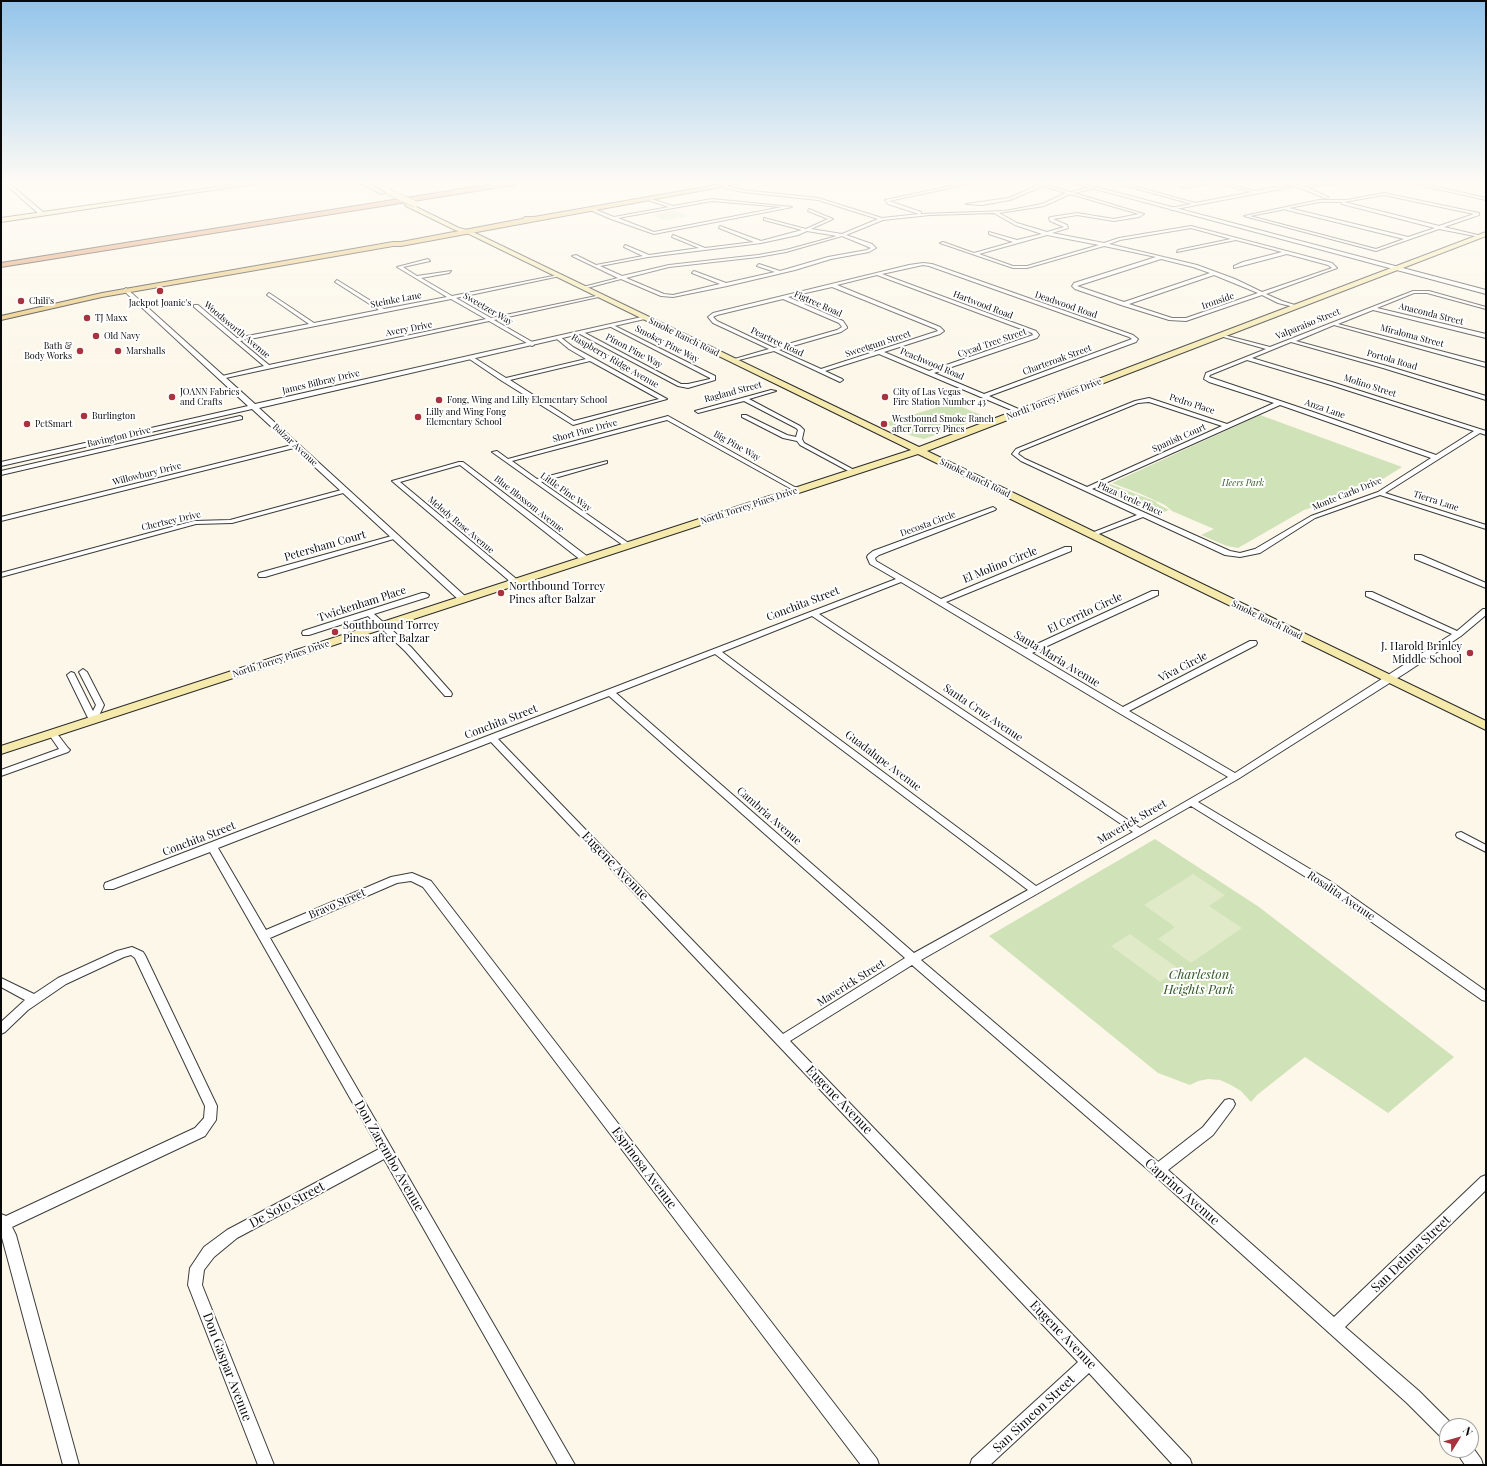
<!DOCTYPE html>
<style>
body{margin:0}
#map{position:relative;width:1487px;height:1466px;overflow:hidden;background:#fcf7e8;font-family:"Playfair Display",serif}
canvas{display:block}
.frame{position:absolute;inset:0;border:2px solid #090909;pointer-events:none}
.north{position:absolute;left:1439px;top:1418px;width:40px;height:40px;box-sizing:border-box;background:#fff;border:1px solid #9d9d9d;border-radius:50%;rotate:53deg;font-size:11px;font-weight:700;line-height:16px;text-align:center;color:#090909}
.north::after{content:'';display:block;margin:auto;width:14px;height:18px;background:#a8333f;clip-path:polygon(50% 0,100% 100%,50% 72%,0 100%)}
</style>
<div id="map">
<canvas width="1487" height="1466"></canvas>
<div class="frame"></div>
<div class="north">N</div>
</div>
<script>
const ctx = document.querySelector('canvas').getContext('2d');
ctx.lineJoin = 'round';
function fill(path, color) { ctx.fillStyle = color; ctx.fill(path, 'evenodd'); }
const shape = rows => new Path2D(rows.map(r => 'M' + r).join(''));
function trace(path, color, width, dash) { ctx.strokeStyle = color; ctx.lineWidth = width; ctx.lineCap = dash ? 'butt' : 'round'; ctx.setLineDash(dash || []); ctx.stroke(path); }
function write(font, color, halo, rows, align = 'center') {
  ctx.font = font + ' "Playfair Display",serif'; ctx.lineWidth = 4; ctx.setLineDash([]); ctx.textBaseline = 'middle'; ctx.strokeStyle = halo; ctx.fillStyle = color; for (const [text, x, y, turn = 0] of rows) {
    ctx.save(); ctx.translate(x, y); ctx.rotate((+turn || 0) * Math.PI / 180); ctx.textAlign = isNaN(turn) ? turn : align; if (halo) ctx.strokeText(text, 0, 0); ctx.fillText(text, 0, 0); ctx.restore();
  }
}
const green = shape([
 [952,403,986,417,924,439,912,436,884,423],
 [1260,415,1402,467,1367,489,1304,510,1238,548,1227,546,1201,535,1214,529,1172,511,1165,505,1141,494,1112,483],
 [1110,484,1157,502,1156,503,1169,510,1157,515,1103,490],
 [1155,839,1259,907,1454,1057,1388,1113,1305,1057,1257,1095,1251,1102,1241,1091,1231,1085,1220,1080,1208,1079,1198,1081,1190,1085,1158,1073,989,936]
]);
const pitch = shape([
 [674,210,688,216,665,220,651,215],
 [1193,874,1225,895,1209,906,1242,928,1191,963,1158,939,1175,927,1144,905],
 [1130,934,1179,969,1160,982,1111,946]
]);
const minor = shape([
 [965,183,973,183,889,201,921,212,921,214,1005,211,1042,204,1066,193,1043,186,1010,200,982,205,966,204,1009,198,1039,185,1033,183,1043,184,1070,192,1091,187,1092,189,1074,193,1144,214,1139,217,1114,221,1077,215,1053,219,1067,225,1068,228,1052,233,1104,243,1119,238,1191,226,1332,263,1337,268,1266,294,1282,301,1298,306,1298,308,1278,303,1262,295,1186,321,1169,320,1121,305,1075,289,1072,286,1074,283,1156,257,1104,246,1027,268,1013,268,940,243,943,242,974,253,1013,242,989,234,989,232,1017,240,1042,234,1015,225,994,213,930,215,883,220,846,235,872,244,876,248,869,252,831,259,795,270,727,286,673,297,661,296,621,279,583,289,583,287,618,278,572,256,576,255,596,265,643,256,624,247,625,245,649,255,699,248,672,237,673,235,705,248,754,242,719,228,720,226,761,241,802,230,764,220,764,218,806,229,828,219,808,211,809,209,833,219,811,229,842,234,878,219,818,200,743,192,721,187,722,185,743,190,818,198,882,218,919,214,888,204,885,200,965,183],
 [1070,194,1139,214,1114,219,1077,213,1051,217,1049,218,1050,221,1064,227,1047,232,1017,223,999,213,1044,206,1070,194],
 [1191,228,1231,239,1178,250,1177,252,1236,240,1282,252,1243,262,1234,266,1234,268,1287,254,1328,265,1332,268,1262,292,1235,279,1197,265,1109,244,1120,240,1191,228],
 [807,231,837,236,786,250,758,255,669,265,622,276,600,266,648,257,761,243,798,235,807,231],
 [1047,235,1099,245,1027,266,1013,266,979,254,1047,235],
 [842,236,871,248,867,250,828,257,780,271,759,264,757,266,775,272,726,283,694,271,692,273,720,284,673,295,664,294,626,278,669,267,758,257,786,252,842,236],
 [1161,259,1193,267,1210,273,1124,302,1077,286,1161,259],
 [1214,275,1258,293,1186,318,1172,318,1129,304,1214,275],
 [1116,183,1123,183,1195,203,1252,192,1218,183,1225,183,1255,191,1276,187,1291,187,1171,210,1170,208,1192,204,1116,183],
 [1201,183,1212,183,1184,188,1182,187,1201,183],
 [1281,183,1289,183,1304,187,1336,183,1308,188,1328,197,1327,199,1303,189,1281,183],
 [1411,183,1419,183,1486,198,1486,200,1411,183],
 [1384,193,1479,213,1479,215,1444,227,1482,236,1480,237,1439,229,1376,251,1244,216,1319,200,1347,200,1384,193],
 [1384,195,1474,214,1439,226,1344,202,1384,195],
 [1319,202,1342,202,1342,204,1435,228,1408,237,1289,208,1319,202],
 [1286,209,1287,210,1404,239,1376,249,1250,216,1286,209],
 [648,198,673,206,712,199,792,207,654,234,611,219,588,209,591,208,614,217,669,207,648,200,648,198],
 [712,201,782,207,654,232,618,218,712,201],
 [428,259,430,261,403,267,417,276,451,271,449,273,421,278,452,296,558,275,560,276,456,298,491,318,601,295,603,296,494,320,534,343,534,345,532,346,489,321,221,379,218,377,264,366,194,307,194,305,198,305,237,338,309,324,267,295,269,293,314,323,379,310,335,282,337,280,384,309,447,297,397,267,428,259],
 [451,299,486,319,269,365,240,341,451,299],
 [923,263,932,264,1133,335,1138,339,1136,342,989,396,1023,411,1023,413,1021,414,879,354,825,371,842,379,843,380,840,382,774,351,731,362,731,360,769,349,713,323,708,317,713,313,909,265,923,263],
 [923,265,929,266,1129,337,1132,339,984,394,934,373,1037,338,1039,335,1036,331,882,274,923,265],
 [877,275,1032,333,1033,335,929,371,884,352,940,334,944,331,940,327,837,285,877,275],
 [832,287,936,329,938,331,821,369,779,350,841,332,847,328,847,327,843,321,788,297,832,287],
 [783,299,839,323,842,327,837,330,774,348,717,321,713,317,717,315,783,299],
 [1413,291,1429,291,1486,307,1486,309,1427,293,1414,293,1377,308,1486,334,1486,338,1373,310,1338,324,1486,363,1486,367,1334,325,1296,341,1387,366,1486,396,1486,400,1383,368,1291,342,1252,358,1335,383,1486,431,1486,435,1480,433,1385,493,1486,525,1486,529,1380,495,1315,518,1260,553,1240,557,1225,555,1143,517,1091,537,1087,535,1089,534,1137,515,1021,461,1012,454,1016,449,1135,401,1149,398,1227,424,1274,403,1209,382,1204,379,1206,373,1266,349,1220,336,1220,334,1270,347,1413,291],
 [1247,360,1331,385,1474,431,1436,455,1313,412,1209,377,1210,375,1247,360],
 [1149,402,1222,426,1087,487,1025,459,1018,454,1020,451,1138,403,1149,402],
 [1280,405,1431,458,1378,492,1311,516,1255,549,1240,553,1230,551,1092,489,1280,405],
 [613,325,715,376,715,380,688,388,678,386,578,333,583,332,681,384,688,384,710,379,710,378,611,327,611,326,613,325],
 [559,336,573,347,667,399,573,425,502,381,468,358,473,357,506,378,586,359,569,349,557,339,556,338,559,336],
 [590,361,659,399,574,421,510,380,590,361],
 [771,390,776,391,749,399,800,426,804,430,802,439,804,443,856,471,856,473,852,473,800,445,797,441,783,438,742,417,742,415,746,415,787,435,796,437,798,430,796,428,744,401,698,413,695,411,771,390],
 [240,416,242,417,242,419,1,475,1,471,240,416],
 [668,416,800,490,797,492,795,491,667,420,512,461,537,479,607,461,607,463,541,482,630,544,631,546,627,548,492,452,497,451,508,459,668,416],
 [296,444,298,445,298,447,1,521,1,517,296,444],
 [459,462,463,462,588,557,588,561,582,561,460,465,400,482,520,582,519,584,513,584,392,481,459,462],
 [345,489,348,491,347,492,232,523,196,524,1,577,1,573,194,521,230,520,345,489],
 [993,507,996,509,995,510,879,555,875,558,876,561,941,599,1065,547,1071,547,1071,551,946,602,1026,649,1152,591,1158,591,1158,595,1032,653,1123,707,1250,641,1256,641,1257,643,1256,645,1129,711,1235,773,1452,634,1366,596,1366,592,1372,592,1457,631,1483,609,1486,609,1486,615,1461,636,1407,672,1238,779,1198,802,1330,881,1486,991,1486,1001,1482,1000,1322,887,1191,806,921,960,1158,1162,1203,1127,1225,1100,1229,1099,1233,1100,1235,1104,1233,1108,1213,1135,1168,1170,1334,1317,1481,1177,1486,1175,1486,1190,1345,1327,1419,1391,1453,1425,1447,1426,1447,1439,1441,1437,1407,1403,1153,1174,912,965,790,1041,1094,1357,1190,1459,1192,1465,1173,1465,1089,1373,990,1465,970,1465,972,1459,1078,1362,491,742,218,848,266,930,391,877,412,873,431,881,877,1459,879,1465,861,1465,423,887,411,881,397,883,270,938,575,1465,558,1465,384,1159,237,1238,214,1257,204,1270,202,1285,274,1465,258,1465,188,1285,190,1268,204,1247,227,1230,379,1149,210,852,113,889,105,889,104,886,105,883,896,579,870,564,867,557,868,555,873,551,993,507],
 [901,582,1119,713,1228,777,1140,828,819,614,901,582],
 [812,616,1133,832,1036,886,722,652,812,616],
 [715,654,1028,890,914,953,616,693,715,654],
 [609,696,905,958,783,1034,498,739,609,696],
 [395,535,397,536,397,538,265,577,259,577,258,575,259,573,395,535],
 [1415,555,1421,555,1486,583,1486,588,1415,559,1415,555],
 [422,593,425,593,429,595,428,597,374,614,411,647,451,692,452,694,451,696,445,696,405,651,368,616,309,635,303,635,302,633,303,631,422,593],
 [83,669,87,672,104,705,97,720,93,723,89,720,67,675,71,672,74,673,93,711,96,705,79,672,83,669],
 [52,730,55,731,68,748,70,750,68,752,1,776,1,770,59,749,48,733,52,730],
 [1461,832,1486,845,1486,852,1457,837,1456,835,1457,833,1461,832],
 [132,947,143,952,145,955,217,1106,216,1120,205,1136,12,1227,16,1235,79,1465,63,1465,1,1234,1,1214,6,1216,195,1128,204,1118,205,1106,135,958,131,955,124,957,66,984,28,1010,5,1032,1,1034,1,1022,25,1000,1,987,1,978,34,994,58,978,117,951,132,947],
 [1471,1445,1481,1459,1483,1465,1465,1465,1459,1456,1457,1450,1471,1450,1471,1445]
]);
const tertiary = shape([
 [4,183,9,183,44,213,44,215,40,215,4,183],
 [1073,183,1081,183,1486,290,1486,294,1073,183],
 [126,288,255,404,646,316,649,318,259,408,466,597,468,599,466,601,463,602,460,601,252,409,1,466,1,462,248,406,124,291,123,290,126,288]
]);
const secondary = shape([
 [245,183,259,183,1,222,1,218,245,183],
 [360,183,367,183,386,193,381,194,360,183],
 [408,203,459,228,471,231,919,447,1486,232,1486,236,927,451,1486,721,1486,730,918,454,1,754,1,746,911,450,467,233,455,230,406,206,405,205,408,203]
]);
const primary = shape([
 [728,183,742,183,401,246,393,246,102,297,1,320,1,316,102,293,393,242,401,242,522,219,525,217,534,217,728,183]
]);
const motorway = shape([
 [499,183,516,183,513,185,1,267,1,263,499,183]
]);
const secondaryBridge = shape([
 [389,192,415,204]
]);
const markers = [
 [160,291,4,"#a8333f"],
 [21,301,4,"#a8333f"],
 [87,318,4,"#a8333f"],
 [96,336,4,"#a8333f"],
 [80,351,4,"#a8333f"],
 [118,351,4,"#a8333f"],
 [172,397,4,"#a8333f"],
 [885,397,4,"#a8333f"],
 [439,400,4,"#a8333f"],
 [84,416,4,"#a8333f"],
 [418,417,4,"#a8333f"],
 [27,424,4,"#a8333f"],
 [884,424,4,"#a8333f"],
 [501,593,4,"#a8333f"],
 [335,632,4,"#a8333f"],
 [1470,653,4,"#a8333f"]
];
const farStreetnames = [
 ["Steinke Lane",396,300,-11],
 ["Ironside",1218,301,-19],
 ["Figtree Road",818,304,24],
 ["Hartwood Road",983,305,21],
 ["Deadwood Road",1066,305,19],
 ["Sweetzer Way",488,309,30],
 ["Anaconda Street",1431,314,14],
 ["Valparaiso Street",1308,324,-22],
 ["Avery Drive",409,329,-11],
 ["Woodsworth Avenue",237,330,40],
 ["Miraloma Street",1412,336,15],
 ["Smoke Ranch Road",684,337,26],
 ["Peartree Road",777,342,25],
 ["Cycad Tree Street",992,343,-19],
 ["Smokey Pine Way",667,344,27],
 ["Sweetgum Street",878,344,-18],
 ["Pinon Pine Way",634,351,28],
 ["Charteroak Street",1057,360,-20],
 ["Portola Road",1392,360,16],
 ["Raspberry Ridge Avenue",615,361,30],
 ["Peachwood Road",932,364,23],
 ["James Bilbray Drive",321,382,-13],
 ["Molino Street",1370,386,18],
 ["Ragland Street",733,392,-15],
 ["North Torrey Pines Drive",1054,399,-21],
 ["Pedro Place",1192,404,18],
 ["Anza Lane",1325,409,19],
 ["Short Pine Drive",585,431,-15],
 ["Bavington Drive",119,437,-13],
 ["Spanish Court",1179,438,-24],
 ["Balzar Avenue",295,445,43],
 ["Big Pine Way",737,446,29],
 ["Willowbury Drive",147,474,-14],
 ["Smoke Ranch Road",975,478,26],
 ["Little Pine Way",566,492,35],
 ["Monte Carlo Drive",1347,494,-22],
 ["Plaza Verde Place",1130,499,24],
 ["Tierra Lane",1436,501,18],
 ["Blue Blossom Avenue",529,504,38],
 ["North Torrey Pines Drive",749,506,-18],
 ["Chertsey Drive",171,521,-13],
 ["Decosta Circle",928,524,-20],
 ["Melody Rose Avenue",461,525,40],
 ["Smoke Ranch Road",1267,620,26],
 ["North Torrey Pines Drive",281,659,-18]
];
const farPoinames = [
 ["Chili's",29,301],
 ["Jackpot Joanie's",160,303,"center"],
 ["TJ Maxx",95,318],
 ["Old Navy",104,336],
 ["Bath &",72,346,"right"],
 ["Body Works",72,356,"right"],
 ["Marshalls",126,351],
 ["JOANN Fabrics",180,392],
 ["and Crafts",180,402],
 ["City of Las Vegas",893,392],
 ["Fire Station Number 43",893,402],
 ["Fong, Wing and Lilly Elementary School",447,400],
 ["Lilly and Wing Fong",426,412],
 ["Elementary School",426,422],
 ["Burlington",92,416],
 ["Westbound Smoke Ranch",892,419],
 ["after Torrey Pines",892,429],
 ["PetSmart",35,424]
];
const farParknames = [
 ["Heers Park",1243,483]
];
const streetNames = [
 ["Petersham Court",325,546,-16],
 ["El Molino Circle",1000,565,-22],
 ["Twickenham Place",362,604,-18],
 ["Conchita Street",803,604,-21],
 ["El Cerrito Circle",1085,613,-25],
 ["Santa Maria Avenue",1057,659,31],
 ["Viva Circle",1183,667,-27],
 ["Santa Cruz Avenue",983,713,34],
 ["Conchita Street",501,722,-21],
 ["Guadalupe Avenue",883,761,37],
 ["Cambria Avenue",769,816,41],
 ["Maverick Street",1132,822,-30],
 ["Conchita Street",199,839,-21],
 ["Rosalita Avenue",1341,896,34],
 ["Bravo Street",337,904,-23],
 ["Maverick Street",851,983,-32]
];
const poiNames = [
 ["Northbound Torrey",509,587],
 ["Pines after Balzar",509,600],
 ["Southbound Torrey",343,626],
 ["Pines after Balzar",343,639],
 ["J. Harold Brinley",1462,647,"right"],
 ["Middle School",1462,660,"right"]
];
const nearStreetnames = [
 ["Eugene Avenue",615,866,46],
 ["Eugene Avenue",839,1100,46],
 ["Don Zarembo Avenue",389,1156,60],
 ["Espinosa Avenue",644,1168,53],
 ["Caprino Avenue",1182,1192,41],
 ["De Soto Street",287,1205,-28],
 ["San Deluna Street",1411,1254,-44],
 ["Eugene Avenue",1063,1335,46],
 ["Don Gaspar Avenue",227,1367,69],
 ["San Simeon Street",1034,1414,-43]
];
const nearParknames = [
 ["Charleston",1199,975],
 ["Heights Park",1199,990]
];
fill(green, '#d0e2b7');
fill(pitch, '#e0eac8');
trace(minor, '#3c3c3c', 2);
trace(tertiary, '#3c3c3c', 2);
trace(secondary, '#2b2b2b', 2);
trace(primary, '#1a1a1a', 2);
trace(motorway, '#1a1a1a', 2);
fill(minor, '#fff');
fill(tertiary, '#fff');
fill(secondary, '#f5e9ab');
fill(primary, '#e8c36d');
fill(motorway, '#e39460');
trace(secondaryBridge, '#2b2b2b', 7, []);
trace(secondaryBridge, '#f5e9ab', 6);
const sky = ctx.createLinearGradient(0, 0, 0, 388);
sky.addColorStop(0, '#93c4ea');
sky.addColorStop(0.47, '#fefbf5');
sky.addColorStop(1, '#fefbf500');
ctx.fillStyle = sky;
ctx.fillRect(0, 0, 1487, 388);
for (const [x, y, r, color] of markers) { const dot = new Path2D(); dot.arc(x, y, r, 0, 2 * Math.PI); ctx.fillStyle = color; ctx.fill(dot); trace(dot, '#fff', 1.5); }
write('9px', '#090909', '#fff', farStreetnames);
write('9px', '#090909', '#fff', farPoinames, 'left');
write('italic 9px', '#315823', '#fff', farParknames);
write('11px', '#090909', '#fff', streetNames);
write('11px', '#090909', '#fff', poiNames, 'left');
write('13px', '#090909', '#fff', nearStreetnames);
write('italic 13px', '#315823', '#fff', nearParknames);
</script>
